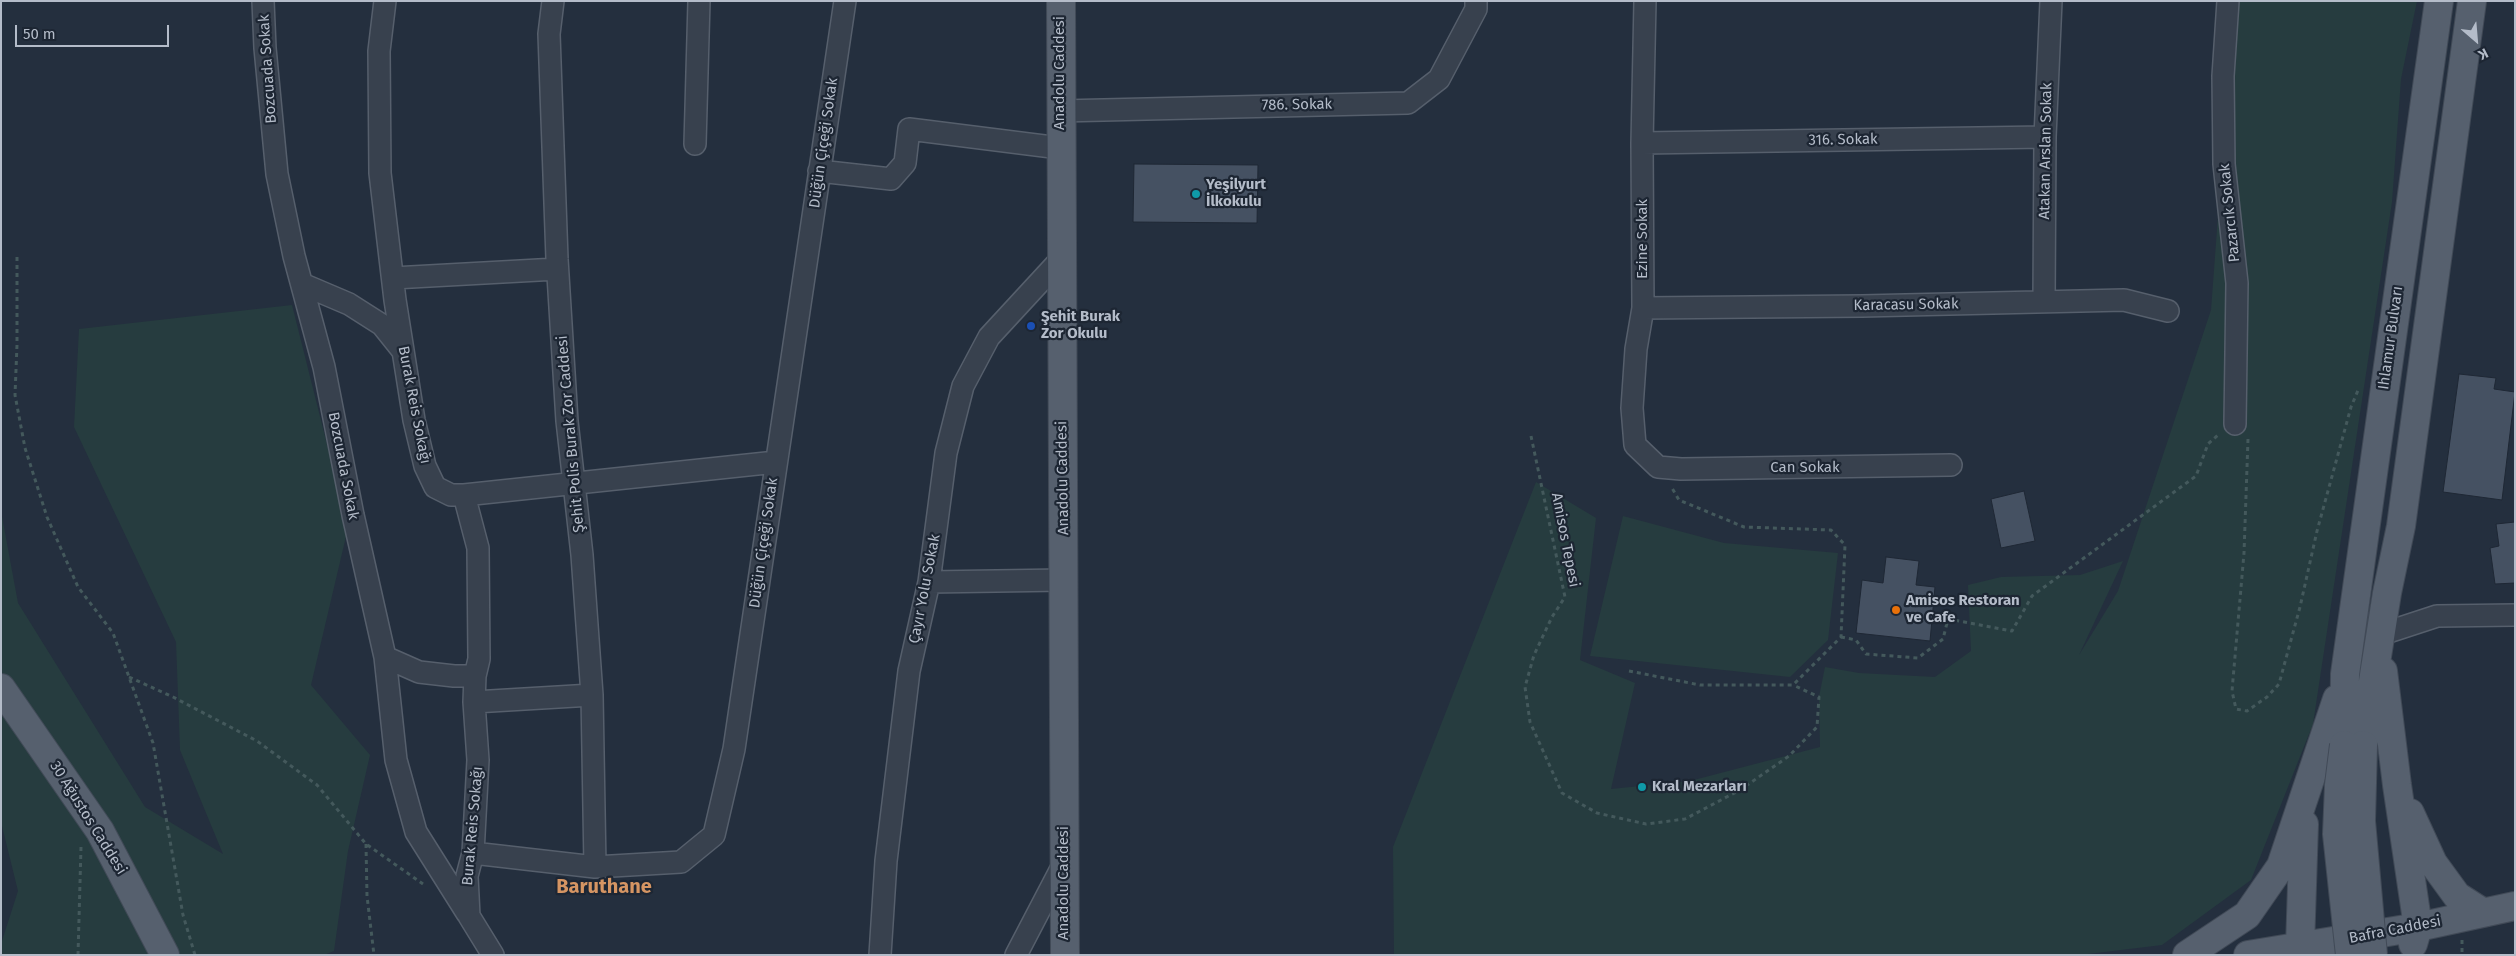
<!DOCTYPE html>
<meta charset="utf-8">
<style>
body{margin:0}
#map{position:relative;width:2516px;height:956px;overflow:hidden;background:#242f3e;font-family:"Fira Sans",sans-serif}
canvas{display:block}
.frame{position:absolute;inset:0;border:2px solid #b4bcc9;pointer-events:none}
.north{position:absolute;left:2451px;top:15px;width:50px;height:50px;-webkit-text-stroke:4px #1d2633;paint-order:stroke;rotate:153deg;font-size:14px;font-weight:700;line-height:20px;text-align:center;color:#b4bcc9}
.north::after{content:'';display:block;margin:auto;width:18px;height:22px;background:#b4bcc9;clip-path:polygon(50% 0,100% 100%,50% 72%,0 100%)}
.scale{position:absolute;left:15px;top:25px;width:154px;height:22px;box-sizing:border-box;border:2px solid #b4bcc9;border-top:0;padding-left:6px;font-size:15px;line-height:18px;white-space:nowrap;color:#b4bcc9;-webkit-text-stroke:4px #1d2633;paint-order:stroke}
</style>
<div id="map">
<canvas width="2516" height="956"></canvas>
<div class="frame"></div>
<div class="north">K</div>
<div class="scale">50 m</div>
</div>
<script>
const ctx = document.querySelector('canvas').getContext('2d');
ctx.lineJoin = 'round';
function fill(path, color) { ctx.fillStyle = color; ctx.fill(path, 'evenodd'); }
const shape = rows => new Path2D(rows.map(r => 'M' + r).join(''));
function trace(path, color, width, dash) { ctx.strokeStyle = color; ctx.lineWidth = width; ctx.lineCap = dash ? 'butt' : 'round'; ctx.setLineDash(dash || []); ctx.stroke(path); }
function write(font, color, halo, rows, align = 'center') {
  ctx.font = font + ' "Fira Sans",sans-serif'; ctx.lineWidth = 4.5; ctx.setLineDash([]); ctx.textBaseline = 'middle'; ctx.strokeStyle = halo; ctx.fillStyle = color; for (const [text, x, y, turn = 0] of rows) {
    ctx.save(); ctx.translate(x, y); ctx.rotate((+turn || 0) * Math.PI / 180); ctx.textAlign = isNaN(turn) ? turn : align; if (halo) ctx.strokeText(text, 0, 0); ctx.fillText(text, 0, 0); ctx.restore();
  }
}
const green = shape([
 [2234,1,2417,1,2401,79,2392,202,2313,724,2251,880,2162,945,2080,955,1394,955,1393,847,1536,482,1596,518,1580,660,1635,683,1611,789,1690,781,1820,747,1819,697,1825,667,1859,673,1935,677,1971,651,1968,585,2001,577,2080,575,2123,561,2079,655,2118,591,2211,310],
 [292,305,348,528,311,685,370,755,348,851,334,951,324,955,1,955,1,944,18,891,1,822,1,511,18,603,145,807,223,854,180,750,176,642,74,427,79,329],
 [1623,516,1724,543,1838,553,1828,640,1790,677,1590,656]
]);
const building = shape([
 [1134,164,1258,165,1257,223,1133,222,1134,164],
 [2459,374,2496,378,2494,389,2515,392,2502,500,2443,492,2459,374],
 [2024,491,2035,541,2001,548,1991,499,2024,491],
 [2515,522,2515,583,2495,584,2490,548,2499,546,2496,524,2515,522],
 [1886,557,1919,561,1916,585,1935,587,1930,641,1856,633,1862,580,1883,583,1886,557]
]);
const path = shape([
 [17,257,17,345,15,395,25,448,47,517,78,587,113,633,153,743,183,915,195,955],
 [1531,436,1565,597,1552,617,1534,655,1525,687,1530,722,1562,793,1597,813,1646,824,1685,819,1740,790,1789,756,1817,727,1819,697,1793,685],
 [2248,439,2244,553,2232,691,2236,709,2247,711,2267,697,2279,684,2300,607,2317,531,2351,407,2359,388],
 [1841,637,1856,640,1866,654,1918,658,1943,639,1948,619,2012,631,2032,596,2196,476,2208,444,2218,435],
 [1629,671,1700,685,1793,685,1841,637,1845,545,1831,530,1744,527,1679,500,1672,488],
 [129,677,173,697,257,741,317,785,366,844,423,884],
 [366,844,367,896,374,955],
 [2462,940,2462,955],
 [78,955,81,847]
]);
const minor = shape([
 [263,1,265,48,277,174,294,256,324,367,353,515,385,657,396,760,416,832,467,913],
 [385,1,379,51,380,173,395,300,414,420,425,466,435,487,451,495,464,495,478,548,479,659,475,676,474,702,478,760,473,853,467,876,469,916,493,955],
 [553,1,549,34,557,259,567,421,582,555,592,695,595,867],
 [1645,1,1642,143,1643,308,1636,349,1632,408,1635,445,1658,467,1681,469,1951,465],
 [2228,1,2223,76,2224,164,2237,283,2235,424],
 [1060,111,1408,103,1439,79,1476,9,1476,1],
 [1642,143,2045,137],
 [695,144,699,1],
 [819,171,891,179,905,163,909,129,1060,148],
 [393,278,557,269],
 [302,284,349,304,382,325,402,350],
 [2044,301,2045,137,2051,1],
 [1643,308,1862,306,2124,300,2168,311],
 [464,495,776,462],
 [929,582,1064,580],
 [2379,635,2437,616,2515,615],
 [385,657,419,672,454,676,475,676],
 [474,702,592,695],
 [473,853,595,867,681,862,714,835,734,749,845,1],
 [880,955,886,861,909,671,929,582,946,453,963,386,989,337,1061,259],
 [1016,955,1064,863]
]);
const major = shape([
 [1061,1,1065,955],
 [2383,671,2397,785,2418,927,2413,944],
 [1,688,100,831,165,955],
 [2344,745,2345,674,2439,1],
 [2363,745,2387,593,2401,526,2472,1],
 [2410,813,2433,863,2457,896,2482,912],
 [2304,824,2300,947,2307,955],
 [2187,955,2247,915,2281,866,2337,699],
 [2248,955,2418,927,2515,906]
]);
const majorBridge = shape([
 [2344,745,2339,785,2337,834,2350,955],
 [2363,745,2361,821,2373,955]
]);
const markers = [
 [1196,194,5,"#0f9aa8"],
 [1031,326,5,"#1a4fb4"],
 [1896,610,5,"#e8710a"],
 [1642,787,5,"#0f9aa8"]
];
const streetNames = [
 ["Bozcuada Sokak",268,69,-94],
 ["Anadolu Caddesi",1060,73,-90],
 ["786. Sokak",1297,105,-1],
 ["316. Sokak",1843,140,-1],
 ["Düğün Çiçeği Sokak",824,143,-82],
 ["Atakan Arslan Sokak",2046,151,-89],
 ["Pazarcık Sokak",2230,213,-96],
 ["Ezine Sokak",1643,239,-90],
 ["Karacasu Sokak",1906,305,-1],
 ["Ihlamur Bulvarı",2391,338,-82],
 ["Burak Reis Sokağı",414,405,79],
 ["Şehit Polis Burak Zor Caddesi",571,434,-95],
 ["Bozcuada Sokak",343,466,79],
 ["Can Sokak",1805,468],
 ["Anadolu Caddesi",1063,478,-91],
 ["Amisos Tepesi",1565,540,79],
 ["Düğün Çiçeği Sokak",764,543,-82],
 ["Çayır Yolu Sokak",925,589,-79],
 ["30 Ağustos Caddesi",88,818,58],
 ["Burak Reis Sokağı",473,826,-85],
 ["Anadolu Caddesi",1064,883,-90],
 ["Bafra Caddesi",2395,930,-11]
];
const poiNames = [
 ["Yeşilyurt",1206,185],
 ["İlkokulu",1206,202],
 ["Şehit Burak",1041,317],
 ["Zor Okulu",1041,334],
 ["Amisos Restoran",1906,601],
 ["ve Cafe",1906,618],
 ["Kral Mezarları",1652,787]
];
const districtNames = [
 ["Baruthane",604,887]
];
fill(green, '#263c3f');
fill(building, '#455162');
trace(building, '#1f2835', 1);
trace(minor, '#565f6c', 24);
trace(major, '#414a57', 30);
trace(path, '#44595c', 3, [4, 4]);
trace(minor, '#38414e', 21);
trace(major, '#56606e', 28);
trace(majorBridge, '#414a57', 30, []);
trace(majorBridge, '#56606e', 28);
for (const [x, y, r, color] of markers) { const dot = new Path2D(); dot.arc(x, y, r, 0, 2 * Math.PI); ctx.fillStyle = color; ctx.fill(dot); trace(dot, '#1d2633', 2); }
write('15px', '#b4bcc9', '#1d2633', streetNames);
write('bold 15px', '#b4bcc9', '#1d2633', poiNames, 'left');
write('bold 20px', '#d59563', '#1d2633', districtNames);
</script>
